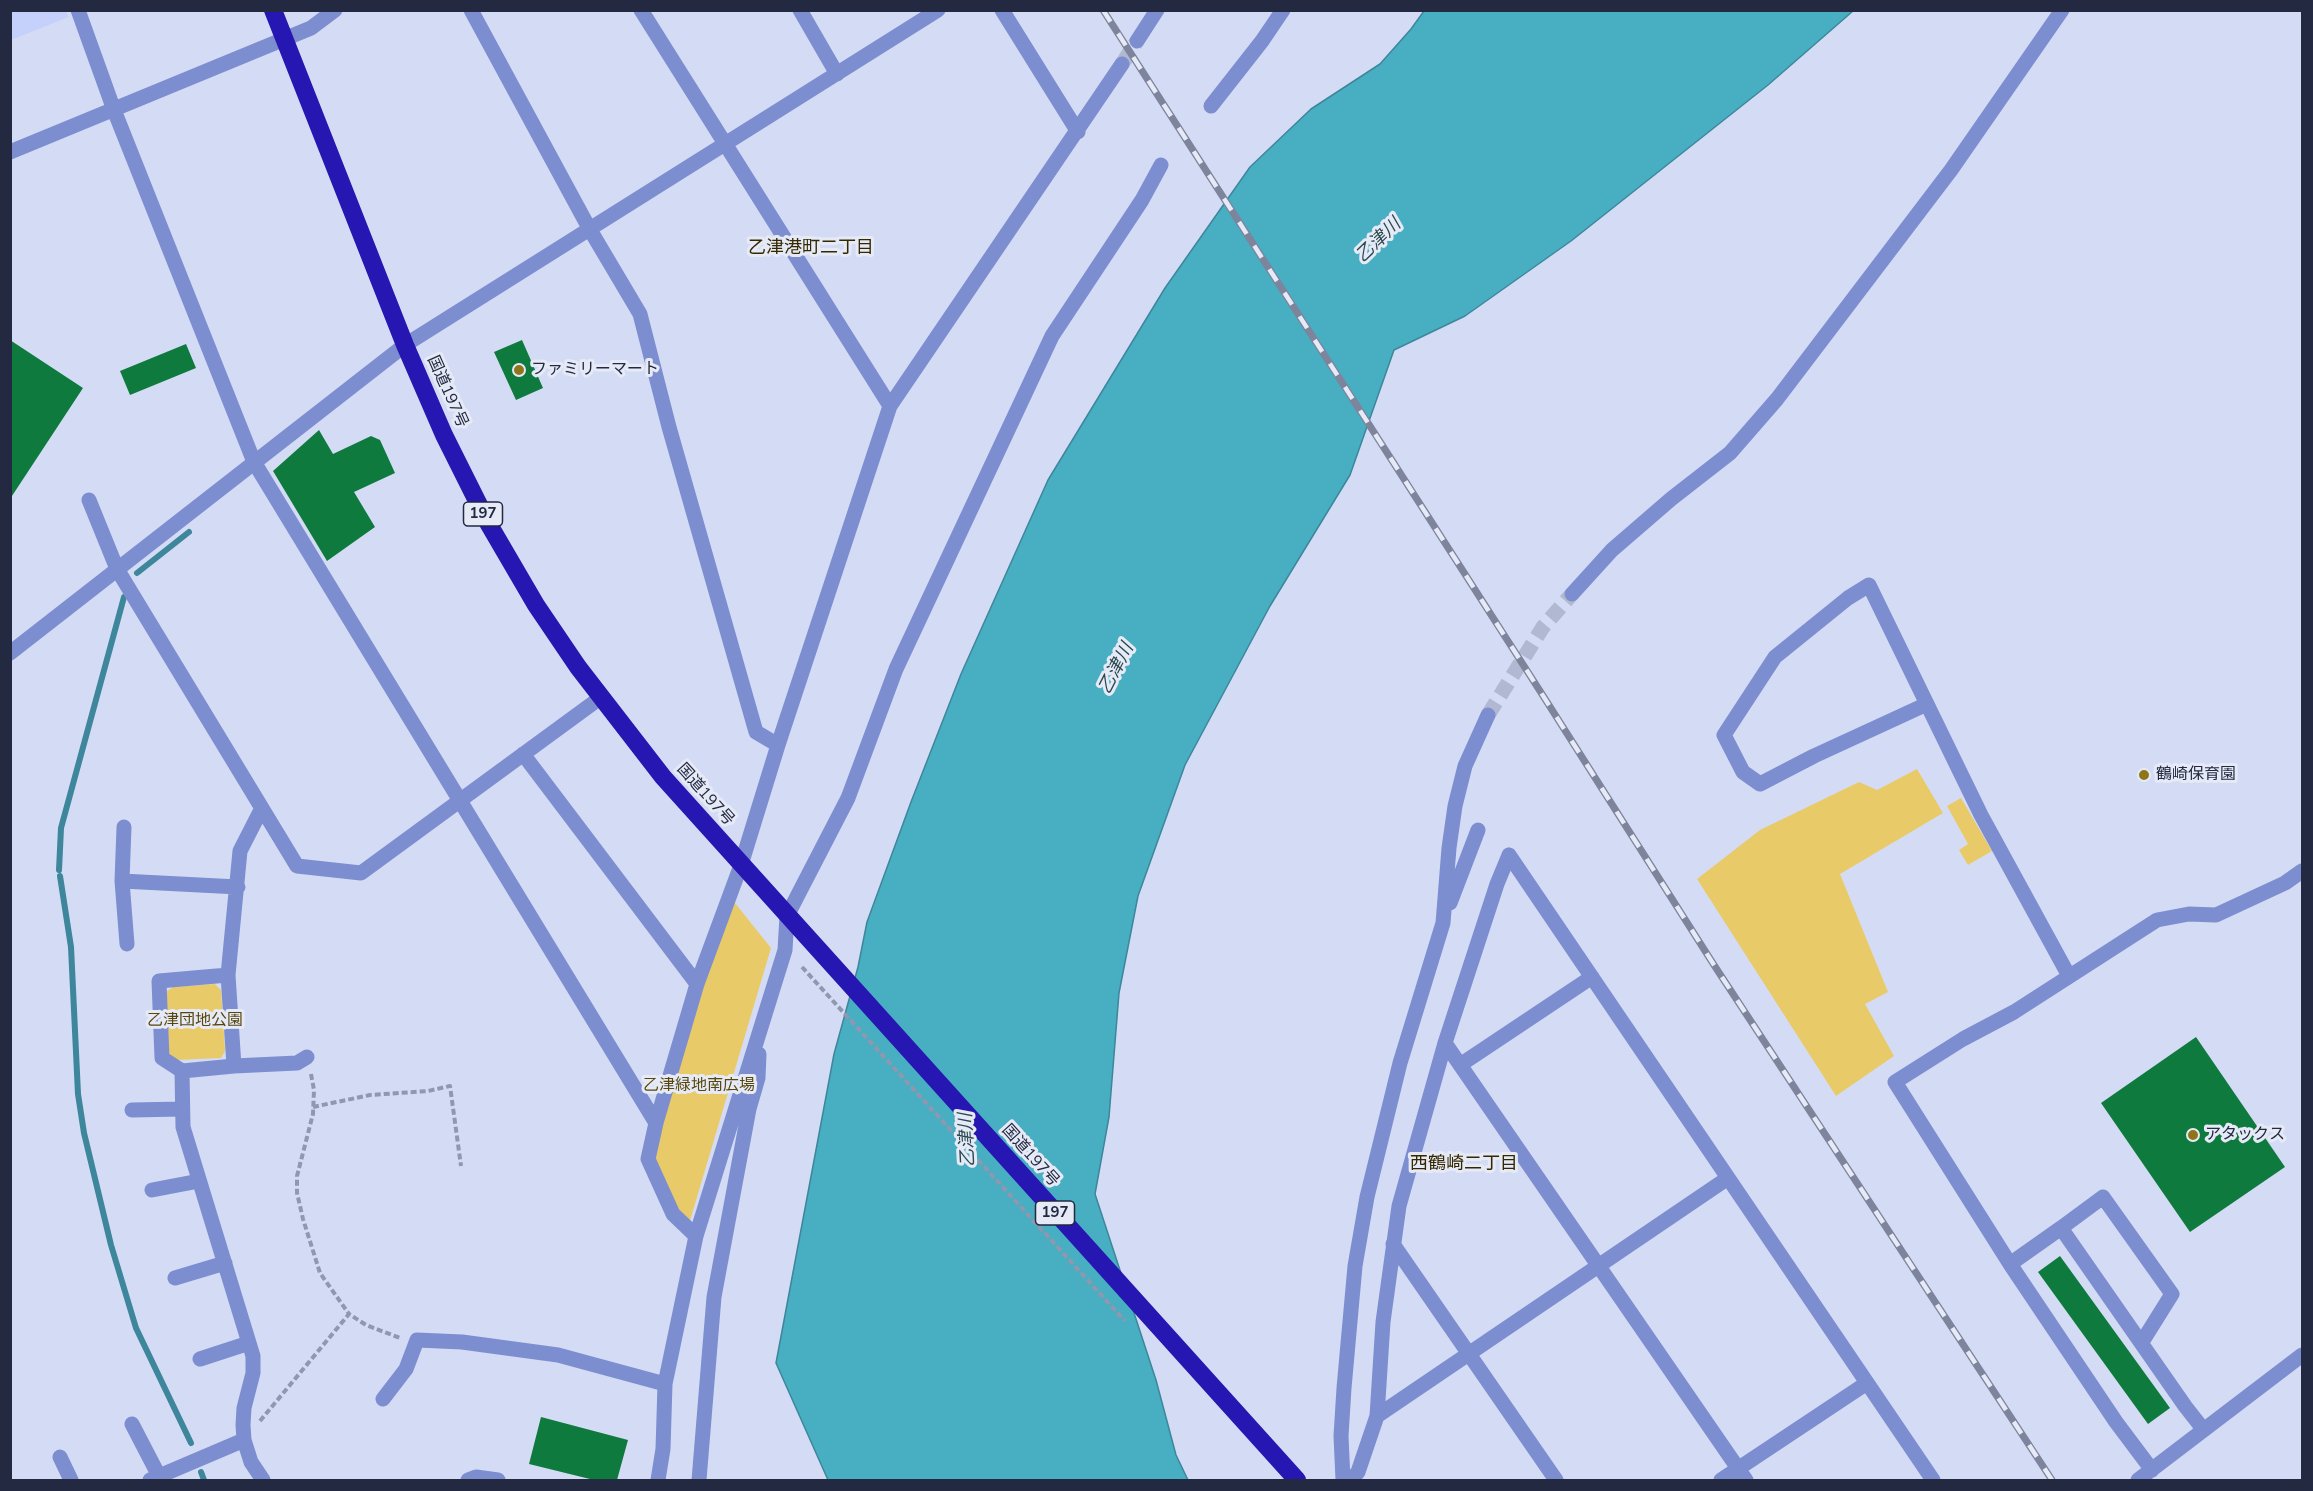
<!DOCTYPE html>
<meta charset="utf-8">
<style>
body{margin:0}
#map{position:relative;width:2313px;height:1491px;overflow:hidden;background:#d4dcf5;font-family:"Nunito Sans",sans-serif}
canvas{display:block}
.frame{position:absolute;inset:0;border:12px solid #232941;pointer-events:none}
</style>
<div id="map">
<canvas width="2313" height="1491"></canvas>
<div class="frame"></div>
</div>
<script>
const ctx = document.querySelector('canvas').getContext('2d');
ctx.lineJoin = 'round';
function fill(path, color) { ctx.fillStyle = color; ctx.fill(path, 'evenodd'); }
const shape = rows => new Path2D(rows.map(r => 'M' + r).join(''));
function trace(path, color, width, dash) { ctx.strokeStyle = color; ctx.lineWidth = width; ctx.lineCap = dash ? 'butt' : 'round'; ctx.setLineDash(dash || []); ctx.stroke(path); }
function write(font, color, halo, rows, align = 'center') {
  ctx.font = font + ' "Nunito Sans","Noto Sans JP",sans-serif'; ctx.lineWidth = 6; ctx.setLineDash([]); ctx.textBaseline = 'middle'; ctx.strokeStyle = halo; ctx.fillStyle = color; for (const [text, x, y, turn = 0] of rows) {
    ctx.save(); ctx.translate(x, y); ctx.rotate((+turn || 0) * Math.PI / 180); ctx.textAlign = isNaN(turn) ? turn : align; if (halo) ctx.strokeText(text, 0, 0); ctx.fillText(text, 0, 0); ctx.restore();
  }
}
const built = shape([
 [11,10,66,11,69,17,11,40]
]);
const green = shape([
 [1917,769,1943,813,1840,874,1888,992,1865,1004,1894,1056,1836,1096,1697,879,1760,830,1859,782,1877,790],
 [1961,798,1992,851,1968,865,1959,850,1968,844,1947,806],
 [731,898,771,948,689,1224,668,1195,652,1159,670,1079],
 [215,984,221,990,225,1051,221,1058,176,1060,169,1055,166,992,173,987]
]);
const water = shape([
 [1424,11,1853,11,1768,85,1571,241,1465,316,1394,350,1350,475,1270,606,1185,765,1138,896,1119,993,1109,1117,1095,1194,1156,1380,1176,1455,1188,1480,828,1480,776,1363,834,1054,858,967,867,922,911,802,961,674,1048,480,1165,288,1250,167,1311,109,1380,64,1411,29,1424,11]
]);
const stream = shape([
 [137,573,189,532],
 [59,870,61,828,124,597],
 [60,876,71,947,78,1094,84,1133,111,1245,136,1328,191,1443],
 [201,1472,204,1480]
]);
const building = shape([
 [10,340,83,388,10,499],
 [522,340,543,388,516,400,494,352],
 [186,344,196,368,130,395,120,371],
 [319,430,333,454,371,436,380,440,395,473,354,492,375,527,327,561,273,471],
 [2196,1037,2285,1167,2190,1232,2101,1103],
 [2060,1256,2170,1408,2148,1424,2038,1272],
 [541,1417,628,1440,617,1480,594,1480,529,1464]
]);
const minorTunnel = shape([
 [1122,64,1137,41],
 [1488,715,1543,627,1572,594]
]);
const path = shape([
 [802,967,1125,1321],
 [311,1074,314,1090,313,1114,297,1176,297,1193,303,1219,320,1273,349,1314],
 [313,1107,370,1095,428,1091,450,1086,461,1166],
 [260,1421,349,1314,366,1325,400,1338]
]);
const minor = shape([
 [78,10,114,110,254,462,656,1123],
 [471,10,589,228,640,314,669,427,756,732,778,745],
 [641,10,890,406],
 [800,10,837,74],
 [1002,10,1078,132],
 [1137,41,1157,10],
 [1211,106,1262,41,1283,10],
 [10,152,311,28,335,10],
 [89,500,117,569,297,866,361,873,600,698],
 [1572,594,1612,550,1671,499,1730,453,1777,399,1951,170,2062,10],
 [10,653,405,345,938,10],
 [1927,704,1814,756,1760,784,1743,772,1724,735,1775,657,1848,598,1869,585,1981,815,2069,976],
 [523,754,697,984],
 [262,808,240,851,228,975,234,1066,182,1071,183,1127,253,1356,253,1373,244,1408,243,1425,244,1440,251,1462,263,1480],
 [124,827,122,881,127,944],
 [1509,855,1933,1480],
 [122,881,238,887],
 [1450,903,1478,830],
 [1445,1043,1746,1480],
 [1460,1065,1592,977],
 [234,1066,297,1063,307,1057],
 [182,1071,162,1058,159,981,228,975],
 [132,1110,182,1109],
 [152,1190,199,1181],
 [2061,1228,2103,1197,2172,1294,2142,1342],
 [696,1236,673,1214,648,1159,656,1123,697,984,741,865,778,745,890,406,1122,64],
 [1393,1244,1556,1480],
 [2010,1264,2061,1228,2185,1406,2203,1429],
 [175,1278,225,1263],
 [200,1359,249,1343],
 [383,1399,406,1369,417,1340,462,1342,558,1355,665,1384],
 [1377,1416,1728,1178],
 [132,1424,159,1476],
 [60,1457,71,1480],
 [2152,1470,2116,1422,2010,1264,1895,1082,1963,1039,2014,1012,2157,920,2189,914,2216,915,2285,883,2302,871],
 [150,1480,244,1440],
 [468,1480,476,1477,498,1480],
 [658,1480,663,1449,665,1384,696,1236,785,950,787,916,848,798,896,669,1052,336,1142,200,1161,165],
 [699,1480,714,1297,749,1109,758,1078,759,1054],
 [1343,1480,1341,1436,1344,1388,1355,1266,1367,1197,1400,1063,1443,923,1449,848,1455,806,1465,766,1488,715],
 [1351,1480,1358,1472,1377,1416,1383,1322,1399,1206,1445,1043,1497,884,1509,855],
 [1721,1480,1867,1383],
 [2138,1480,2302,1355]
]);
const highway = shape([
 [273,10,405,345,444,435,487,521,536,605,578,667,663,777,1297,1480]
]);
const rail = shape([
 [1103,10,1540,691,1714,965,2052,1480]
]);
const markers = [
 [519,370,6,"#8f751a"],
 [2144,775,6,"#8f751a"],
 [2193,1135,6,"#8f751a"]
];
const shields = [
 [483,514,39],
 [1055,1213,39]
];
const shieldNames = [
 ["197",483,514],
 ["197",1055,1213]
];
const poiNames = [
 ["ファミリーマート",531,370],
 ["鶴崎保育園",2156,775],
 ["アタックス",2205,1135]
];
const streetNames = [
 ["国道197号",447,392,66],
 ["国道197号",705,795,48],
 ["国道197号",1030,1156,48]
];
const parkNames = [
 ["乙津団地公園",195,1021],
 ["乙津緑地南広場",699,1086]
];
const waterNames = [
 ["乙津川",1379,241,-44],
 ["乙津川",1117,669,-63],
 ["乙津川",968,1140,-93]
];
const neighbourhoodNames = [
 ["乙津港町二丁目",811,249],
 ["西鶴崎二丁目",1464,1165]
];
fill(built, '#c5d1fb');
fill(green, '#e9ca69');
fill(water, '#48aec1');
trace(water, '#3d869b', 1.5);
trace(stream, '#3d869b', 6);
fill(building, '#0f7a3e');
trace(minorTunnel, '#b1b8d1', 15, [15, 8]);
trace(path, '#9097af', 4, [6, 3]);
trace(minor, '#7d8ed0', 15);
trace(highway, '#2616b2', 18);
trace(rail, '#7d849c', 7);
trace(rail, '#e6eaf6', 4.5, [14]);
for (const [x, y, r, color] of markers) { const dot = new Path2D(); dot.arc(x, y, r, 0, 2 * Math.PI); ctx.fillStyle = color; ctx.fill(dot); trace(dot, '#e6eaf6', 2); }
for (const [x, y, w] of shields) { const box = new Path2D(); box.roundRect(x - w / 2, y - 12, w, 24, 4.5); ctx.fillStyle = '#e6eaf6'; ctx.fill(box); trace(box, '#232941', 1.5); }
write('bold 15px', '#232941', null, shieldNames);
write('16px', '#232941', '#e6eaf6', poiNames, 'left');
write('16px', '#232941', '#e6eaf6', streetNames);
write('16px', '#58470c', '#e6eaf6', parkNames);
write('italic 18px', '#2a494f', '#e6eaf6', waterNames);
write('18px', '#342800', '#e6eaf6', neighbourhoodNames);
</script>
